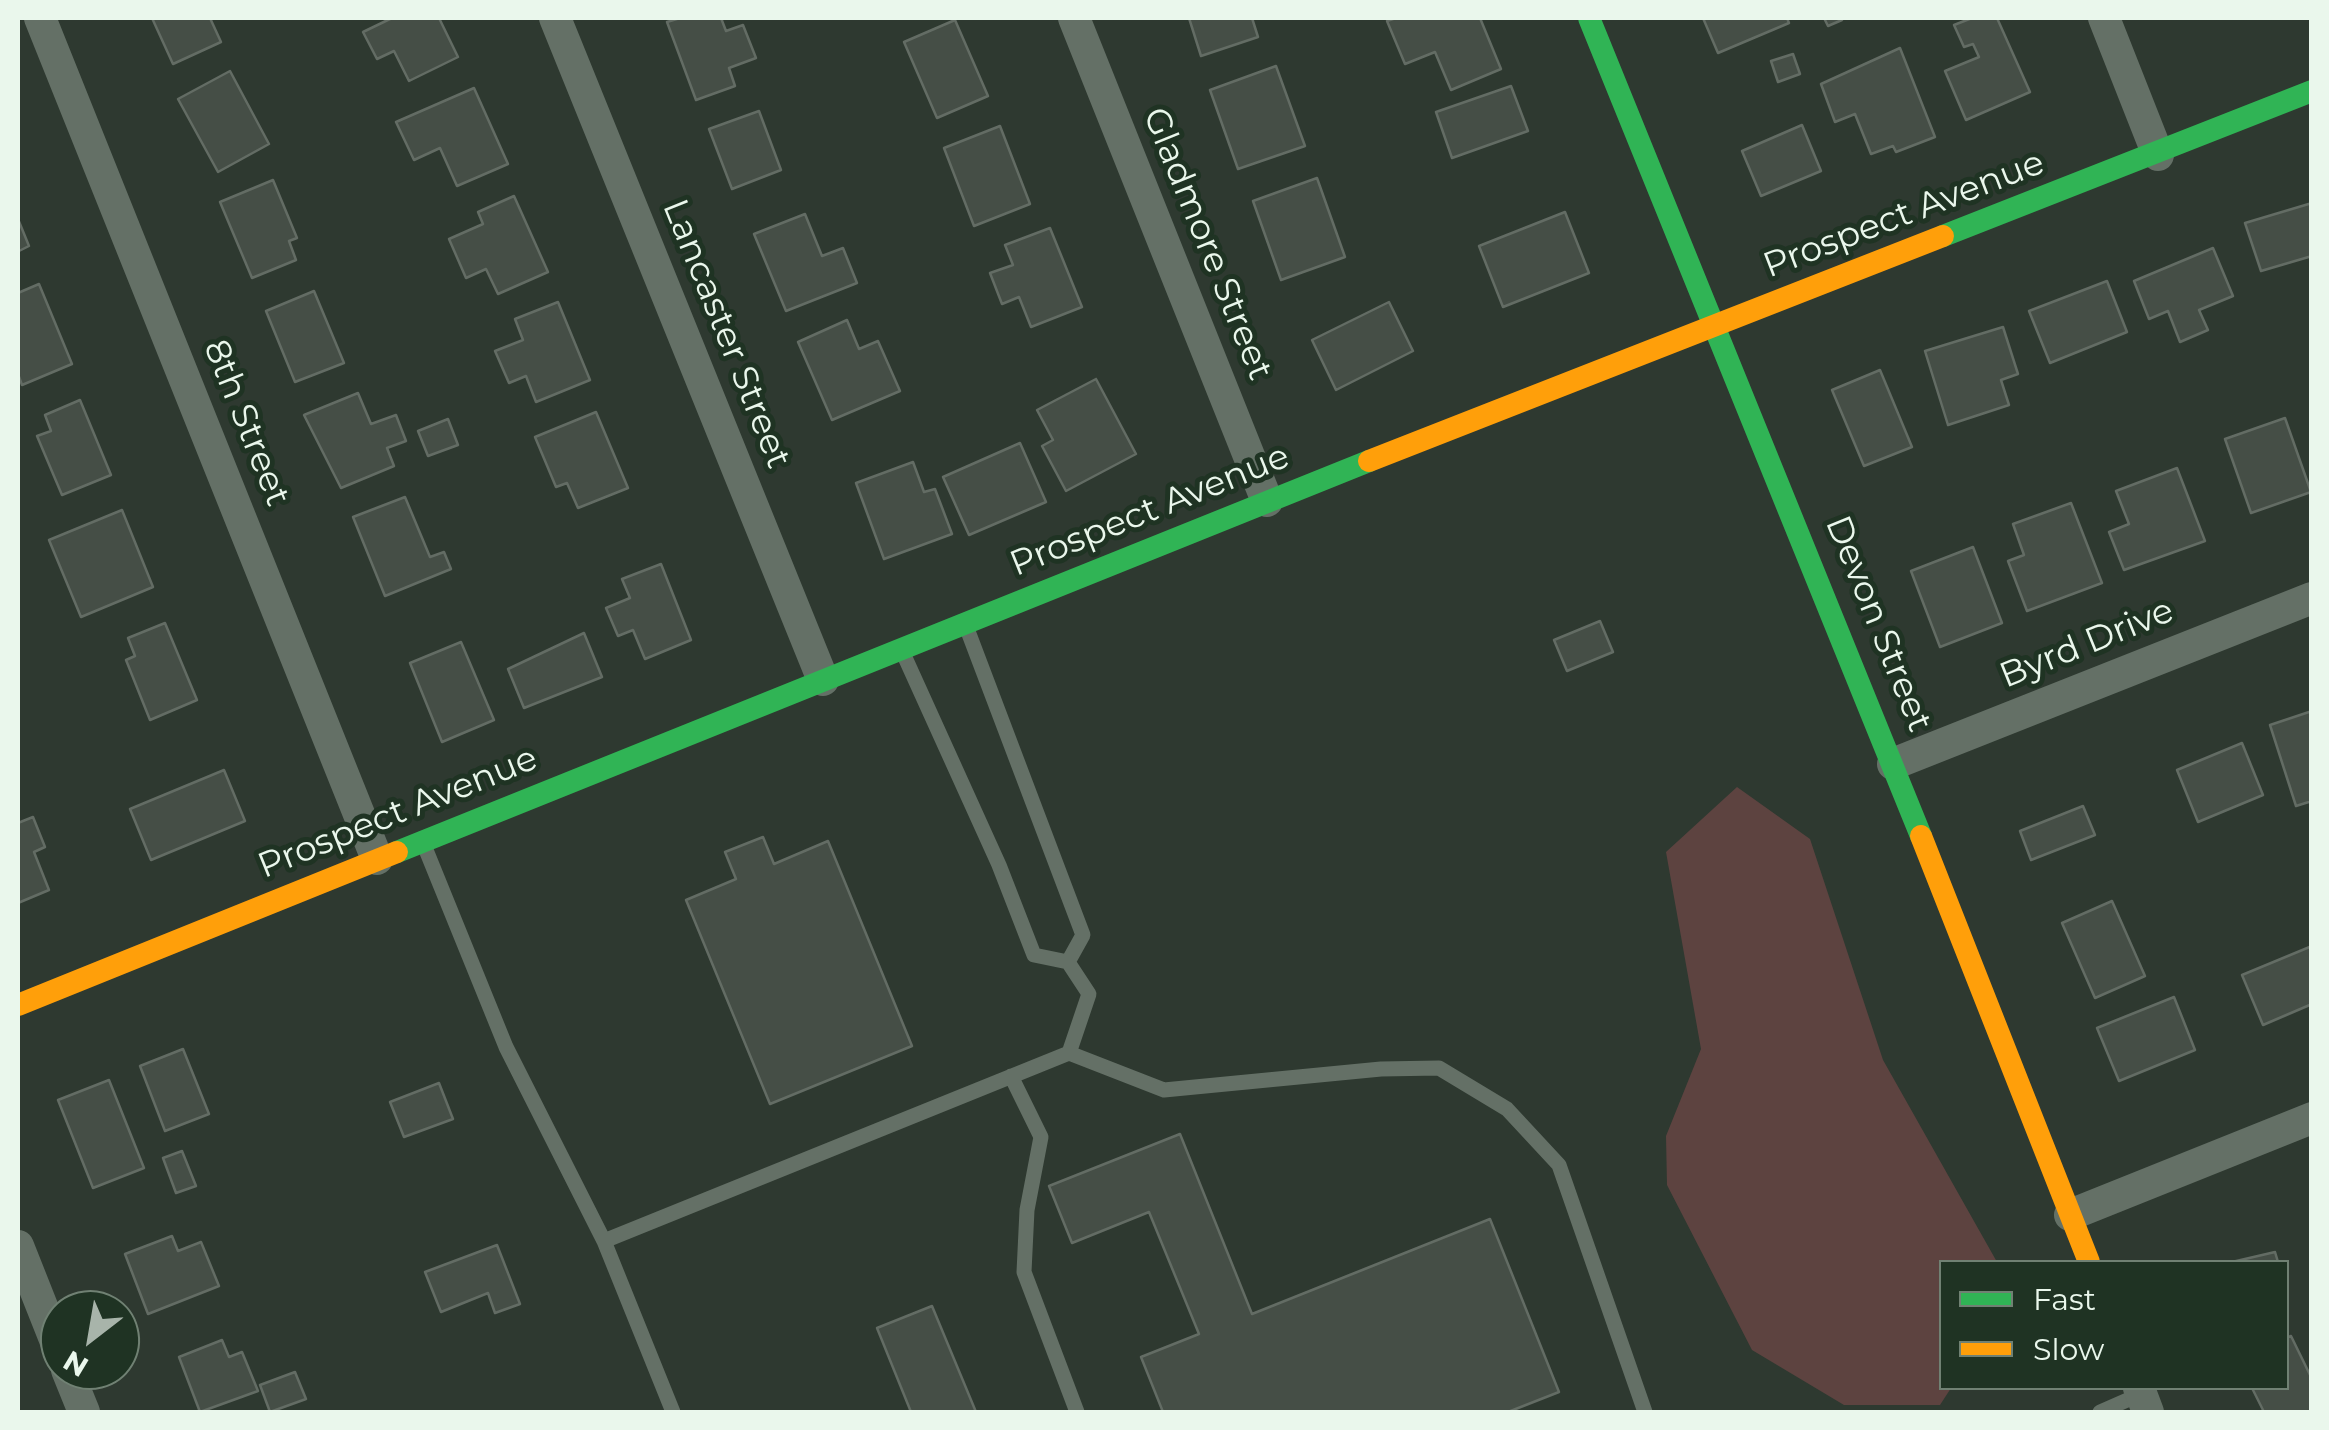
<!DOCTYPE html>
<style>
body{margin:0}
#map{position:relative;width:2329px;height:1430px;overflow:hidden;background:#2e3930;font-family:Montserrat,sans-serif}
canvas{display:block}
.frame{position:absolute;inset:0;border:20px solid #eaf7ec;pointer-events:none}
.legend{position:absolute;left:1939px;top:1260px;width:350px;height:130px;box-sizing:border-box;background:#1f3323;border:2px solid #708173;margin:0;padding:12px 18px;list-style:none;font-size:30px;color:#eaf7ec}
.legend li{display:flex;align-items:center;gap:20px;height:50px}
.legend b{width:50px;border:2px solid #708173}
.north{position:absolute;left:40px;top:1290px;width:100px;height:100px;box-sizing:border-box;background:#1f3323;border:2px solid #708173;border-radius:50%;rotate:211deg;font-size:28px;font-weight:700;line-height:40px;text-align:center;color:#eaf7ec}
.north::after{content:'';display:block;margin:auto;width:35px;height:45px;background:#a8b4aa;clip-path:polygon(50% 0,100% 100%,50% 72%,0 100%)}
</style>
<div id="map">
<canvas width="2329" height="1430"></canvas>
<div class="frame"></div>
<ul class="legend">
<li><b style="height:12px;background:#30b455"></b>Fast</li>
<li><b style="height:12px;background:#ff9f0a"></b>Slow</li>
</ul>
<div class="north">N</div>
</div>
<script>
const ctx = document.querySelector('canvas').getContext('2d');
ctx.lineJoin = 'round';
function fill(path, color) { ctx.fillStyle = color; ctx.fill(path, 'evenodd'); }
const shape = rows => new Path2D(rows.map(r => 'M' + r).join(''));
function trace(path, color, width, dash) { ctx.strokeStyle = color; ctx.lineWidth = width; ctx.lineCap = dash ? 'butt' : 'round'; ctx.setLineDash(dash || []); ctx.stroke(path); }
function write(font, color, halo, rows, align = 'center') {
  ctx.font = font + ' Montserrat,sans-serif'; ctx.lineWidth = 10; ctx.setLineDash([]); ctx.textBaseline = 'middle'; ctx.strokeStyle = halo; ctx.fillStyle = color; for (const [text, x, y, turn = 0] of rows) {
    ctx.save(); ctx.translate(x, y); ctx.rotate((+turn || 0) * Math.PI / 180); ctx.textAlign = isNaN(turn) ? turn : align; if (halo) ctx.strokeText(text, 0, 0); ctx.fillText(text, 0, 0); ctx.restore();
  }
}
const green = shape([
 [1737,787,1810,839,1883,1060,1997,1262,1942,1262,1942,1388,1951,1388,1940,1405,1844,1405,1752,1350,1667,1185,1666,1136,1701,1049,1666,852]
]);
const building = shape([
 [152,18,210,18,221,42,173,64,152,18],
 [392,18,439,18,458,57,409,81,394,51,377,59,363,32,392,18],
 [680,18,721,18,726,31,743,25,756,58,729,68,735,86,696,100,667,22,680,18],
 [1189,18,1252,18,1258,37,1201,56,1189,18],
 [1396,18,1480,18,1501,69,1451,90,1435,52,1405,64,1387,21,1396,18],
 [1703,18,1787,18,1789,23,1718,53,1703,18],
 [1824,18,1841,18,1842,20,1828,26,1824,18],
 [1972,18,1997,18,2030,92,1966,120,1945,71,1979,57,1973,44,1964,47,1954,25,1972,18],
 [955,20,988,96,937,118,904,42,955,20],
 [1900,48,1935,137,1896,152,1893,146,1871,154,1855,114,1835,122,1821,84,1900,48],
 [1793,54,1800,74,1778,82,1771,61,1793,54],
 [1276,66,1305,146,1238,169,1210,90,1276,66],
 [230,71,269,144,218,172,178,99,230,71],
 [1511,86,1528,131,1452,158,1436,112,1511,86],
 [474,88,508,164,457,186,440,148,414,160,396,122,474,88],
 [759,111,781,170,732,189,709,129,759,111],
 [1802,125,1821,171,1761,196,1742,151,1802,125],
 [1000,126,1030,204,974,226,944,148,1000,126],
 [1317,178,1345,257,1281,280,1253,201,1317,178],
 [273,180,297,238,289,241,296,260,252,278,220,202,273,180],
 [514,196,548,272,498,294,486,269,466,278,449,239,483,224,478,212,514,196],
 [2312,203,2312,256,2261,271,2245,223,2312,203],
 [1565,212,1589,273,1503,307,1479,246,1565,212],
 [805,214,822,256,843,248,857,283,786,311,754,234,805,214],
 [18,219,29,246,19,251,18,257,18,219],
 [1050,228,1082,307,1031,327,1019,297,1002,304,990,273,1013,265,1005,245,1050,228],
 [2213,248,2233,296,2199,310,2208,330,2180,342,2168,311,2149,319,2134,281,2213,248],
 [2107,281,2127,332,2050,363,2029,311,2107,281],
 [39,284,72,364,22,385,18,374,18,293,39,284],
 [314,291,344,363,295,382,266,311,314,291],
 [558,302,590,380,536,402,526,376,509,383,495,351,523,340,515,319,558,302],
 [1389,302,1413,351,1336,390,1312,340,1389,302],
 [847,320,859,349,878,341,900,391,832,420,798,342,847,320],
 [2003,327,2018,374,2001,380,2009,405,1948,425,1925,351,2003,327],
 [1880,370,1912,447,1864,466,1832,390,1880,370],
 [1096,379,1136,454,1066,491,1042,446,1053,440,1037,410,1096,379],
 [358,393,371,424,396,415,406,441,387,448,394,466,341,488,304,415,358,393],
 [80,400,111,475,62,495,37,436,51,431,45,415,80,400],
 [596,412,628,488,578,508,567,483,556,487,535,437,596,412],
 [2285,418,2311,492,2251,513,2225,439,2285,418],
 [448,419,458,445,428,456,418,431,448,419],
 [1020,443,1046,502,969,535,943,477,1020,443],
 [913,462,924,492,935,489,952,534,884,559,856,483,913,462],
 [2177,468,2205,541,2124,570,2109,532,2129,524,2116,491,2177,468],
 [405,497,430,557,444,552,451,569,385,596,353,517,405,497],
 [2071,503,2102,583,2027,611,2008,561,2024,555,2013,524,2071,503],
 [122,510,153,587,81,617,49,540,122,510],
 [1973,547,2002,623,1940,647,1911,571,1973,547],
 [661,564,691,640,645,659,633,630,618,636,606,608,630,598,622,579,661,564],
 [1600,621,1613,652,1567,671,1554,640,1600,621],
 [165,623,197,700,150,720,126,660,135,656,128,638,165,623],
 [584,633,602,677,524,708,508,669,584,633],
 [461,642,494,720,442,742,410,663,461,642],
 [2312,711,2312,801,2296,806,2270,725,2312,711],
 [2242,743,2263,795,2198,822,2177,770,2242,743],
 [224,770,245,821,151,860,130,809,224,770],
 [2083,806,2095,835,2031,860,2020,831,2083,806],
 [33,817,45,847,34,852,49,890,18,903,18,823,33,817],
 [763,837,774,864,828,841,912,1046,770,1104,686,900,736,879,725,852,763,837],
 [2112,901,2145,976,2095,998,2062,923,2112,901],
 [2312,946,2312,1004,2263,1025,2242,975,2312,946],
 [2174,997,2195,1050,2119,1081,2097,1028,2174,997],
 [183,1049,209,1114,165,1131,140,1066,183,1049],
 [109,1080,144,1168,93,1188,58,1100,109,1080],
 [439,1083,453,1119,404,1137,390,1102,439,1083],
 [1180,1134,1252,1314,1490,1219,1559,1392,1508,1412,1163,1412,1141,1357,1199,1334,1149,1212,1072,1243,1049,1186,1180,1134],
 [182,1151,196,1186,176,1193,163,1158,182,1151],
 [172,1236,178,1251,201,1242,219,1286,148,1314,125,1254,172,1236],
 [497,1245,520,1304,495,1313,488,1293,441,1312,425,1272,497,1245],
 [2275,1252,2278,1262,2232,1262,2275,1252],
 [932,1306,976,1412,911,1412,877,1328,932,1306],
 [2291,1336,2312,1379,2312,1412,2264,1412,2252,1388,2286,1388,2286,1338,2291,1336],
 [222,1340,229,1357,242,1352,258,1391,200,1412,179,1357,222,1340],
 [295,1372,306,1399,270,1412,260,1385,295,1372]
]);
const lane = shape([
 [966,626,1083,935,1068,962],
 [424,845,506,1047,604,1241,1069,1053,1089,994,1068,962,1034,955,999,865,903,653],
 [1069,1053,1164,1090,1381,1069,1439,1068,1507,1109,1559,1165,1645,1412],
 [1011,1076,1041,1137,1027,1210,1024,1272,1077,1412],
 [604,1241,673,1412],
 [2100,1412,2141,1394]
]);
const street = shape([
 [40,18,377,859],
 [555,18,823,680],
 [1074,18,1267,501],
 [2104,18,2158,155],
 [1893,764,2312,598],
 [2070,1215,2312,1118],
 [18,1246,60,1352],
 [67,1370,84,1412],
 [2139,1388,2148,1412]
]);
const fast = shape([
 [1589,18,1921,836],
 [1943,236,2312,91],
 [397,852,1369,461]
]);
const slow = shape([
 [1369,461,1943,236],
 [1921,836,2089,1262],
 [18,1005,397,852]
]);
const streetNames = [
 ["Prospect Avenue",1904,215,-21],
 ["Gladmore Street",1207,244,68],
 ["Lancaster Street",726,334,68],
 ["8th Street",246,423,68],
 ["Prospect Avenue",1150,511,-22],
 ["Devon Street",1878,624,68],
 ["Byrd Drive",2087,644,-22],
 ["Prospect Avenue",398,813,-22]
];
fill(green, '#5d4340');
fill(building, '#454e46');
trace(building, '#636c64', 2.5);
trace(lane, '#647066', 15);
trace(street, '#647066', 32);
trace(fast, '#30b455', 22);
trace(slow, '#ff9f0a', 22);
write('35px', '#eaf7ec', '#1f3323', streetNames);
</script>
